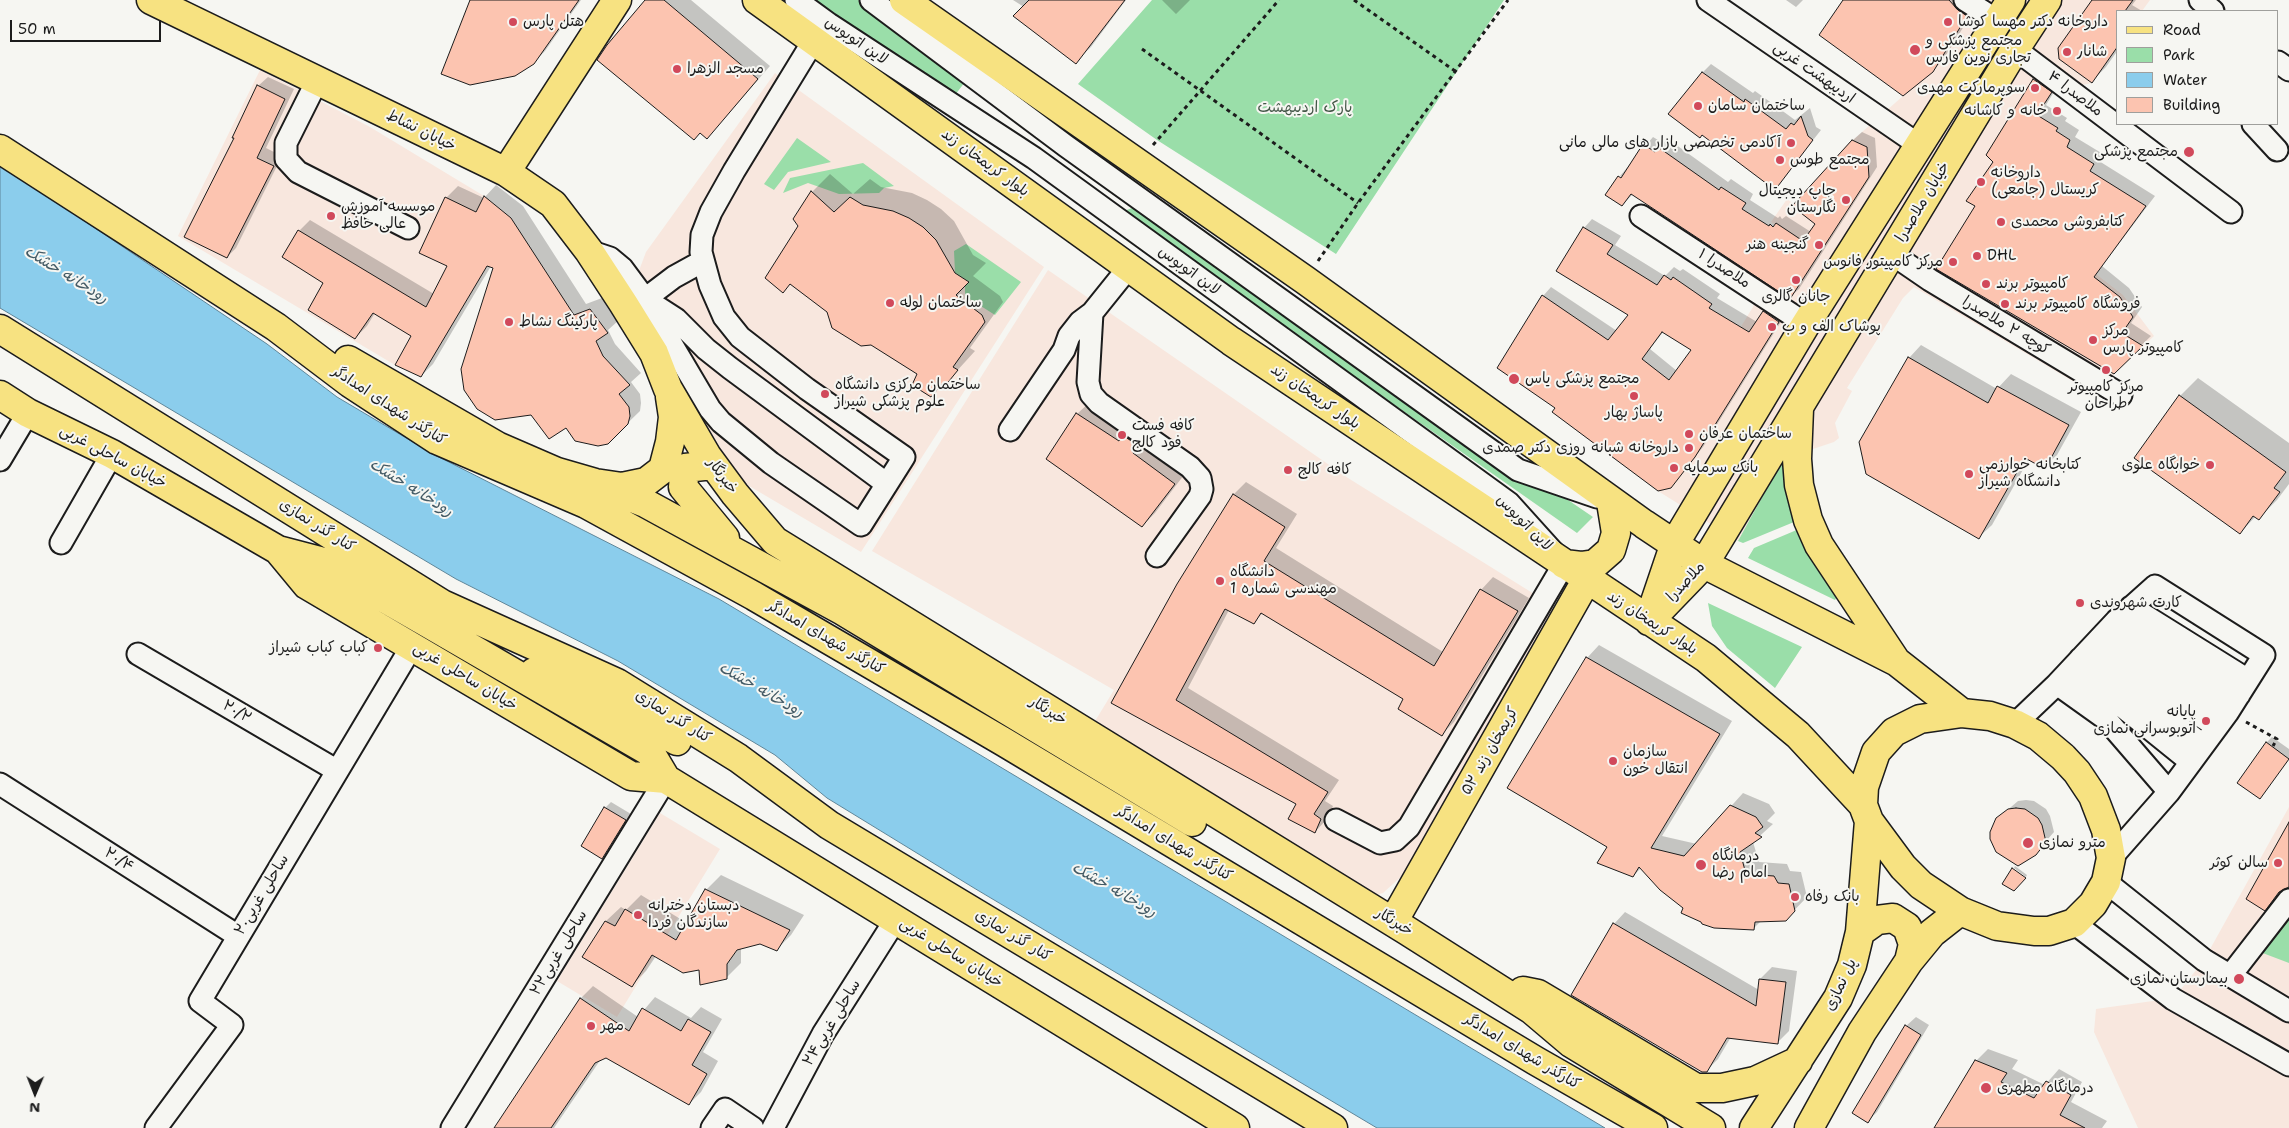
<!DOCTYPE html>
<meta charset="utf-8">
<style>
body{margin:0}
#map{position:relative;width:2289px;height:1128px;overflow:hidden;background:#f6f6f2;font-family:"Shantell Sans",sans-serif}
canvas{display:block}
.legend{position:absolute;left:2116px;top:10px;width:162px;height:115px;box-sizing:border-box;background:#f6f6f2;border:1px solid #9f9f9c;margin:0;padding:6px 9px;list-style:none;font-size:15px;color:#1c1c1c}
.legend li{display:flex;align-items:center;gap:10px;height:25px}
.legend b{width:25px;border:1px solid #9f9f9c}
.north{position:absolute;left:10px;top:1068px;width:50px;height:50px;-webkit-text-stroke:4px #f6f6f2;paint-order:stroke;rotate:181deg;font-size:14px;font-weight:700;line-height:20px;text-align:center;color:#1c1c1c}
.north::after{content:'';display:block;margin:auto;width:18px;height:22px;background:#1c1c1c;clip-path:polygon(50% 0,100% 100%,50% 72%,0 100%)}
.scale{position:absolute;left:10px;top:20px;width:151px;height:22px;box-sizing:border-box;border:2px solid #1c1c1c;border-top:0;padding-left:6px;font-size:15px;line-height:18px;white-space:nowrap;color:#1c1c1c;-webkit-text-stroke:4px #f6f6f2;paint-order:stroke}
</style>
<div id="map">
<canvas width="2289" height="1128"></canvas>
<ul class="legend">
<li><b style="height:6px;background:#f7e281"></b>Road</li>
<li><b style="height:14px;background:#9adea9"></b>Park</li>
<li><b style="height:14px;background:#8bcdec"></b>Water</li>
<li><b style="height:14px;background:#fcc4b0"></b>Building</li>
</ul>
<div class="north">N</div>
<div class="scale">50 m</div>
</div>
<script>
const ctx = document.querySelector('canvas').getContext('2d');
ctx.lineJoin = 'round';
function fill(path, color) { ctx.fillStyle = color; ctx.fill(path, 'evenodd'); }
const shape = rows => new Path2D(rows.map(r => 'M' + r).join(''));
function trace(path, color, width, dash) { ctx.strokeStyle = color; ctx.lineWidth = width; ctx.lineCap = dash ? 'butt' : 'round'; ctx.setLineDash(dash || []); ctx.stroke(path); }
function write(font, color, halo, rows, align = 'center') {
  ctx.font = font + ' "Shantell Sans","Playpen Sans Arabic",sans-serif'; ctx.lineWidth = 4; ctx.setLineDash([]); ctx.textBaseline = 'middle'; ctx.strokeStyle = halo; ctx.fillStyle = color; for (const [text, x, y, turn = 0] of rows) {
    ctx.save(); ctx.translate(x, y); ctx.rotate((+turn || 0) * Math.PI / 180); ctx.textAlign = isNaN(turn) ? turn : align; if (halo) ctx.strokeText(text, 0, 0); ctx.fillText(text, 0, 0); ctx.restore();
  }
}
const built = shape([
 [1882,0,2150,0,2142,11,2118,11,2092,83,2053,91,2003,171,2096,274,2123,295,2154,336,2114,374,2096,395,1914,287,1903,298,1847,388,1852,391,1835,423,1839,438,1834,442,1783,459,1738,541,1658,491,1611,456,1685,360,1714,370,1753,307,1761,281,1791,235,1771,222,1787,199,1801,209,1845,147,1903,96],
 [260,70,370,127,484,196,395,365,178,236],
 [775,73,1044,267,861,552,739,480,636,308,634,284,646,252],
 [1048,270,1348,478,1563,612,1415,861,1404,874,1383,893,1376,895,1089,731,1114,690,872,551],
 [2289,807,2289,1128,2138,1128,2094,1032,2096,1009,2174,998,2204,960],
 [660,813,720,849,617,1017,557,981]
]);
const green = shape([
 [811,0,858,0,968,78,952,99],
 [1152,0,1504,0,1336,254,1157,140,1078,84],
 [797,138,831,162,788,172,774,190,764,184],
 [863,163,894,186,884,188,879,193,839,194,808,183,783,193,790,178],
 [1132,208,1244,279,1593,517,1577,533,1376,392,1282,330,1124,211],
 [966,244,1021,282,995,315,965,296,965,286,969,282,955,273,954,251],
 [1783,459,1783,478,1794,522,1743,543,1738,541],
 [1799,529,1838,595,1835,600,1748,558,1754,548],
 [1708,603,1802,647,1775,688,1727,648,1712,626],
 [2289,915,2289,963,2260,952]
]);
const water = shape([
 [0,164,267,344,337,397,435,455,719,599,1605,1128,1377,1128,974,888,827,798,775,755,618,661,456,579,0,308,0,164]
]);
const shadow = shape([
 [472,0,581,0,545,51,533,63],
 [646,0,691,0,770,66,707,138],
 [1013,0,1126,0,1091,47,1078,59,1024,7],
 [1162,0,1190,0,1176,14],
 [1786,0,1803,0,1796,7],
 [1844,0,1970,0,1977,5,1943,60,1932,71],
 [2094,0,2136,0,2132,5,2142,11,2118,11,2118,50,2106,67,2092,81],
 [1711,64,1753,93,1755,91,1795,120,1810,108,1816,127,1821,130,1775,188,1702,73],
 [2044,70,2060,82,2046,105,2067,118,2065,121,2079,130,2075,137,2103,154,2099,161,2155,196,2102,266,2129,288,2142,307,2131,323,2151,336,2113,373,1977,205,1994,161,1987,155,2034,80],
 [268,77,294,89,266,148,282,156,236,248,227,257,236,138,258,86],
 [1862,132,1875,138,1877,167,1799,289,1790,297,1633,194,1622,205,1619,178,1627,180,1620,176,1653,137,1663,143,1668,139,1728,182,1731,179,1753,194,1750,200,1778,218,1780,216,1782,219,1786,216,1811,232,1817,223,1853,140],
 [830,174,853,194,870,179,881,187,912,193,927,200,941,209,954,221,973,255,986,263,973,276,1000,296,1003,302,970,348,975,351,945,384,919,373,872,344,791,283,783,291,800,226,794,219,812,192],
 [496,185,523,206,586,304,602,298,619,320,608,330,615,344,641,373,631,382,640,394,641,403,640,411,607,443,495,268,491,266,433,364,421,376,412,335,375,313,367,326,355,338,299,231,310,220,434,294,449,265,446,198,458,186,484,198],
 [1592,219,1621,236,1615,245,1665,276,1674,267,1680,271,1683,269,1720,294,1717,298,1757,322,1772,303,1787,312,1703,447,1670,487,1557,408,1543,296,1551,287,1617,331,1630,315,1584,228],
 [1663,332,1693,350,1677,371,1650,349],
 [1921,345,1997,389,2011,374,2081,412,2057,455,2044,467,2029,459,1992,525,1979,537,1909,358],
 [2198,378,2289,443,2289,484,2277,500,2259,518,2256,516,2240,533,2180,396],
 [1090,402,1187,471,1155,513,1142,526,1077,414],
 [1246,482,1297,514,1276,548,1443,652,1481,590,1493,577,1529,598,1454,722,1442,734,1404,698,1263,613,1253,622,1229,610,1188,688,1339,780,1325,801,1333,806,1327,819,1315,832,1297,803,1112,702,1179,584,1234,494],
 [1599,645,1732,721,1662,836,1697,844,1743,793,1769,804,1775,813,1767,821,1773,824,1753,842,1759,862,1787,864,1790,871,1801,872,1807,897,1785,920,1761,921,1754,928,1684,908,1641,868,1633,876,1608,847,1587,658],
 [2272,737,2289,749,2289,759,2260,797,2266,743],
 [2026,800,2034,801,2046,809,2050,816,2054,832,2035,854,1997,819,2018,801],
 [611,802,631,814,608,851,602,857,605,808],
 [2015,866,2027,875,2026,877,2014,868],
 [721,875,804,915,791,935,776,950,760,943,741,948,741,963,726,978,656,956,646,971,631,986,584,957,606,921,621,907,626,910,641,895,687,923,706,890],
 [1625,912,1759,990,1760,979,1772,967,1797,971,1789,1031,1777,1043,1731,1037,1718,1059,1706,1071,1614,924],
 [593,986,638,1017,655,997,691,1018,701,1007,722,1019,703,1052,718,1061,701,1092,689,1104,606,1056,601,1059,554,1128,495,1128,581,998],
 [1916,1017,1929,1025,1877,1112,1868,1121,1906,1026],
 [1988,1049,2018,1060,2012,1069,2045,1085,2059,1069,2082,1082,2071,1102,2107,1121,2102,1128,1935,1128,1976,1061]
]);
const building = shape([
 [470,0,579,0,534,64,515,76,470,85,441,74,470,0],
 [645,0,664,0,758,79,707,139,700,133,694,140,597,60,607,45,645,0],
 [1029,0,1125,0,1076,64,1013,16,1029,0],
 [1843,0,1949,0,1958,10,1967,16,1933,72,1903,96,1819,35,1843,0],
 [2092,0,2133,0,2125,11,2118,11,2118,46,2092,83,2059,59,2058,48,2092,0],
 [1702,72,1744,102,1745,99,1786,129,1791,123,1794,125,1801,116,1808,136,1813,140,1775,190,1702,135,1700,138,1668,114,1702,72],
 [2033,79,2052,92,2037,115,2058,128,2056,131,2070,140,2067,147,2094,164,2090,171,2146,206,2094,277,2120,297,2133,317,2122,333,2143,346,2114,374,1936,269,1975,206,1966,201,1993,162,1986,155,2033,79],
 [257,85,285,99,257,158,274,166,227,258,184,237,234,138,232,138,257,85],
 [1852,140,1867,147,1869,177,1790,299,1631,194,1622,206,1605,195,1618,176,1621,178,1643,144,1655,152,1658,147,1719,190,1721,187,1746,203,1742,209,1769,226,1770,224,1773,227,1776,223,1803,241,1815,224,1792,206,1852,140],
 [811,191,834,212,850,197,863,205,893,211,909,218,923,227,936,240,955,273,969,282,956,295,982,315,985,322,953,367,958,370,945,386,942,384,931,397,912,385,917,374,871,345,861,346,832,328,827,312,790,284,783,293,765,278,798,226,793,219,811,191],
 [484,196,511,218,574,315,590,309,608,333,596,341,603,356,630,385,619,394,629,407,630,416,628,424,608,444,598,446,575,441,566,428,549,439,531,415,495,420,477,409,464,390,461,369,493,268,487,266,421,377,395,365,411,336,373,313,355,339,308,310,323,283,282,257,298,230,426,307,447,266,419,253,445,197,476,212,484,196],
 [1583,227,1613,245,1607,254,1657,285,1664,275,1671,280,1673,277,1712,304,1709,308,1749,332,1763,311,1779,322,1695,457,1671,488,1658,491,1552,412,1555,408,1497,368,1542,295,1608,340,1628,315,1556,271,1583,227],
 [1662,332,1691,350,1669,380,1642,359,1662,332],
 [1908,357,1988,403,1997,386,2069,425,2045,469,2025,458,1979,539,1866,474,1859,442,1908,357],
 [2179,395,2286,472,2274,488,2280,492,2259,520,2253,516,2240,534,2134,458,2179,395],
 [1076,413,1119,441,1124,436,1137,445,1133,453,1175,484,1142,527,1046,459,1076,413],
 [1233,494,1285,527,1264,561,1434,666,1480,589,1518,611,1442,736,1398,709,1403,699,1261,613,1254,624,1225,609,1176,700,1328,792,1314,814,1321,819,1315,833,1288,819,1296,804,1111,703,1177,584,1233,494],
 [1586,657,1720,734,1651,848,1684,856,1730,805,1756,817,1763,827,1755,833,1762,837,1740,852,1746,874,1774,876,1778,883,1789,884,1795,911,1786,921,1755,922,1754,930,1714,928,1702,924,1701,922,1681,913,1683,908,1660,890,1639,867,1633,877,1597,863,1607,847,1507,788,1586,657],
 [2266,742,2289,759,2260,799,2237,783,2266,742],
 [604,807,626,820,602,859,581,846,604,807],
 [2016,808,2025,809,2038,818,2042,825,2046,842,2036,855,2018,866,1996,852,1990,839,1990,832,1996,818,2008,809,2016,808],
 [2289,822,2289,887,2279,892,2265,911,2246,899,2289,822],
 [2012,868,2026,878,2014,891,2002,884,2012,868],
 [705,889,790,930,777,951,760,944,737,950,727,964,727,979,700,985,699,970,683,973,652,955,632,987,582,957,605,921,615,926,625,909,676,940,705,889],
 [1613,923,1756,1006,1759,979,1786,982,1778,1044,1727,1038,1707,1072,1702,1072,1571,995,1613,923],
 [580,998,629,1031,642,1008,681,1031,688,1019,711,1032,692,1065,707,1074,689,1105,606,1058,595,1063,551,1128,494,1128,580,998],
 [1905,1025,1921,1035,1868,1123,1852,1113,1905,1025],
 [1975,1060,2007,1073,2001,1082,2034,1098,2046,1081,2071,1095,2060,1115,2085,1128,1934,1128,1975,1060]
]);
const path = shape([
 [1354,0,1455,71],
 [1142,49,1358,203],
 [1153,145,1279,0],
 [1318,261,1358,203,1508,0],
 [2246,722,2277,739,2273,746]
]);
const minor = shape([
 [796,0,829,24,1034,158,1509,503,1564,564,1409,827,1395,840,1380,843,1336,820],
 [871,0,1066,146,1518,470,1597,497],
 [1708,0,1919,145],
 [1965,0,1998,21],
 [2200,0,2213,11],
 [2015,49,2231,212],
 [2278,62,2289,70],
 [317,81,286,143,286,159,298,172,408,228],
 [2253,124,2277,150],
 [1641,216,1806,324],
 [589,251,610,258,622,268,645,299,710,409,721,422,771,463,861,525,904,457,807,389,740,337,724,317,710,285,701,252,702,235,711,212,734,171,814,40],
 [1892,254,1930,280,2121,395],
 [703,261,674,277,645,299,676,319,706,349,730,368,887,484],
 [1129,267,1092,313,1088,382,1091,394,1099,403,1190,467,1200,478,1202,489,1200,496,1157,556],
 [1010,430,1064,350,1069,336,1080,322,1092,313],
 [0,460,28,413],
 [61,543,112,454],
 [2131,607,2248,680],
 [2117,620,2239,695],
 [2104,634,2150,660,2228,712],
 [2092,647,2139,675,2217,727],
 [138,654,336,770],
 [2080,659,2129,688,2203,745],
 [2069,672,2118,703,2191,762],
 [2057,684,2106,719,2169,792],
 [2015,724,2057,684,2117,620,2155,586,2264,655,2228,712,2169,792,2111,858],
 [0,784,238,936],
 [2106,882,2204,960,2289,1011],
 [2074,923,2173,999,2289,1065],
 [2230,976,2289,900],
 [156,1128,232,1025,200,1001,412,646],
 [452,1128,666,779],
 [712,1128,725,1109,753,1128],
 [773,1128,823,1034,896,919]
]);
const major = shape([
 [151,0,506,172,553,204,589,251,623,303,654,353,668,389,707,456,735,494,775,541,1406,930,1532,1010,1571,1043,1711,1128],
 [757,0,1231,341,1706,658,1798,735,1863,805],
 [904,0,1305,280,1644,524,1704,564,1897,662,1962,713],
 [0,149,276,327,350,383,437,440,586,504,754,596,1004,742,1536,1061,1653,1128],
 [506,172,617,0],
 [0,329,442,604,617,683,738,758,829,825,1333,1128],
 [348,360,497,446,557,472,595,483,622,487,646,482,663,469,670,442,673,417,670,397],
 [0,395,28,413,112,454,278,550,320,561,426,622,650,752,666,779],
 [1799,409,1797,459,1799,485,1808,520,1819,545,1896,661],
 [713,465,685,468,683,487,725,538],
 [595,483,645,503,843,611,1192,822],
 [278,550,307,585,631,776,666,779,1235,1128],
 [1564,564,1581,566,1595,564,1611,550,1616,533,1611,502],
 [1651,614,1675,543,1806,324,2011,0],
 [1649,621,1704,564,2015,49,2047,0],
 [534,672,577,685,677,741],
 [1962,713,1990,716,2015,724,2038,736,2063,757,2077,772,2093,796,2106,830,2111,858,2106,882,2093,904,2074,923,2049,931,2034,931,1997,926,1960,911,1921,885,1903,867,1869,821,1863,805,1864,787,1876,752,1894,732,1920,719,1962,713],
 [1393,922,1587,579],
 [1860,932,1877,920,1893,918,1907,927,1913,944,1909,961],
 [1523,991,1538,994,1696,1088,1722,1088,1755,1081,1798,1061],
 [1754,1128,1838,998,1852,965,1860,932,1869,821],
 [1809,1128,1862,1032,1909,961,1932,933,1960,911]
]);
const markers = [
 [513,22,5,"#d1495b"],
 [1948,22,5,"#d1495b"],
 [1915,50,6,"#d1495b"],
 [2067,52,5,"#d1495b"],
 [677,69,5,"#d1495b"],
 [2035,88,5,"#d1495b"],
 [1698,106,5,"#d1495b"],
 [2057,111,5,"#d1495b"],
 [1791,143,5,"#d1495b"],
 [2189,152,6,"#d1495b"],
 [1780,160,5,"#d1495b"],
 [1981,182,5,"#d1495b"],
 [1846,200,5,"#d1495b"],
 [331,216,5,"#d1495b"],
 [2001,222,5,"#d1495b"],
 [1819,245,5,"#d1495b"],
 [1977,256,5,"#d1495b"],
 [1953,262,5,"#d1495b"],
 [1796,280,5,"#d1495b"],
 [1986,284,5,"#d1495b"],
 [890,303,5,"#d1495b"],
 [2005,304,5,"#d1495b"],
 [509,322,5,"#d1495b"],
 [1772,327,5,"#d1495b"],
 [2093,340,5,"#d1495b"],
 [2106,370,5,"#d1495b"],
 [1514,379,6,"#d1495b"],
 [825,394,5,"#d1495b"],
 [1634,396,5,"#d1495b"],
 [1689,434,5,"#d1495b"],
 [1122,435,5,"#d1495b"],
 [1689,448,5,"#d1495b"],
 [2210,465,5,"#d1495b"],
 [1674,468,5,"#d1495b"],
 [1288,470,5,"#d1495b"],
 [1969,474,5,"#d1495b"],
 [1220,581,5,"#d1495b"],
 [2080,603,5,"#d1495b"],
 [378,648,5,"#d1495b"],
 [2206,721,5,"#d1495b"],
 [1613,761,5,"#d1495b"],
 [2028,843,6,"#d1495b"],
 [2278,863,5,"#d1495b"],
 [1701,865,6,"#d1495b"],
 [1795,897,5,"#d1495b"],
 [638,915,5,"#d1495b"],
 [2239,979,6,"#d1495b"],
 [591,1026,5,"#d1495b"],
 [1986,1088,6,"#d1495b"]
];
const poiNames = [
 ["هتل پارس",523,22],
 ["داروخانه دکتر مهسا کوشا",1958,22],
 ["مجتمع پزشکی و",1926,41],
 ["تجاری نوین فارس",1926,58],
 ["شانار",2077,52],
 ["مسجد الزهرا",687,69],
 ["سوپرمارکت مهدی",2025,88,"right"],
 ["ساختمان سامان",1708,106],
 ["خانه و کاشانه",2047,111,"right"],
 ["آکادمی تخصصی بازار های مالی مانی",1781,143,"right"],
 ["مجتمع پزشکی",2178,152,"right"],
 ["مجتمع طوس",1790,160],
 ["داروخانه",1991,173],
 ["کریستال (جامعی)",1991,190],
 ["چاپ دیجیتال",1836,191,"right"],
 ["نگارستان",1836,208,"right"],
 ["موسسه آموزش",341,207],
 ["عالی حافظ",341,224],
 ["کتابفروشی محمدی",2011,222],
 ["گنجينه هنر",1809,245,"right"],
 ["DHL",1987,256],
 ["مرکز کامپیتور فانوس",1943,262,"right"],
 ["کامپیوتر برند",1996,284],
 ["جانان گالری",1796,297,"center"],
 ["ساختمان لوله",900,303],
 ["فروشگاه کامپیوتر برند",2015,304],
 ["پارکینگ نشاط",519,322],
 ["پوشاک الف و ب",1782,327],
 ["مرکز",2103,331],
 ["کامپیوتر پارس",2103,348],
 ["مجتمع پزشکی یاس",1525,379],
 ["ساختمان مرکزی دانشگاه",835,385],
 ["علوم پزشکی شیراز",835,402],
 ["مرکز کامپیوتر",2106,387,"center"],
 ["طراحان",2106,404,"center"],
 ["پاساژ بهار",1634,413,"center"],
 ["کافه فست",1132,426],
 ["فود کالج",1132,443],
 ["ساختمان عرفان",1699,434],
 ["داروخانه شبانه روزی دکتر صمدی",1679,448,"right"],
 ["کتابخانه خوارزمی",1979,465],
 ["دانشگاه شیراز",1979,482],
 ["خوابگاه علوی",2200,465,"right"],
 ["بانک سرمایه",1684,468],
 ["کافه کالج",1298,470],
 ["دانشگاه",1230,572],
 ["مهندسی شماره 1",1230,589],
 ["کارت شهروندی",2090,603],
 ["کباب کباب شیراز",368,648,"right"],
 ["پایانه",2196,712,"right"],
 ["اتوبوسرانی نمازی",2196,729,"right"],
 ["سازمان",1623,752],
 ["انتقال خون",1623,769],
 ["مترو نمازی",2039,843],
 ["درمانگاه",1712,856],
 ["امام رضا",1712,873],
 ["سالن کوثر",2268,863,"right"],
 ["بانک رفاه",1805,897],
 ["دبستان دخترانه",648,906],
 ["سازندگان فردا",648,923],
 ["بیمارستان نمازی",2228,979,"right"],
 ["مهر",601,1026],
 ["درمانگاه مطهری",1997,1088]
];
const streetNames = [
 ["لاین اتوبوس",856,41,34],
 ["اردیبهشت غربی",1814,73,35],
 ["۴ ملاصدرا",2075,94,37],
 ["خیابان نشاط",421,131,26],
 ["بلوار کریمخان زند",985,163,36],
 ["خیابان ملاصدرا",1923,202,-59],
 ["۱ ملاصدرا",1724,269,33],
 ["لاین اتوبوس",1189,271,36],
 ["کوچه ۲ ملاصدرا",2006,326,31],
 ["بلوار کریمخان زند",1315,397,34],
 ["کنارگذر شهدای امدادگر",389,406,33],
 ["خیابان ساحلی غربی",113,457,28],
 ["خبرنگار",722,476,54],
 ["لاین اتوبوس",1524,523,45],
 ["کنار گذر نمازی",317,526,32],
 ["ملاصدرا",1686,582,-47],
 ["بلوار کریمخان زند",1652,623,33],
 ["کنارگذر شهدای امدادگر",826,638,30],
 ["خیابان ساحلی غربی",465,677,31],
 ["خبرنگار",1048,711,32],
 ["۲۰/۲",237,712,30],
 ["کنار گذر نمازی",673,717,32],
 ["کریمخان زند ۵۲",1490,751,-60],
 ["کنارگذر شهدای امدادگر",1174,844,31],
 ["۲۰/۴",119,860,33],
 ["ساحلی غربی۲۰",262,895,-59],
 ["خبرنگار",1394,922,31],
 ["کنار گذر نمازی",1013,936,31],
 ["ساحلی غربی۲۲",559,953,-59],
 ["خیابان ساحلی غربی",951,953,32],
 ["پل نمازی",1841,985,-65],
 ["ساحلی غربی۲۴",832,1023,-59],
 ["کنارگذر شهدای امدادگر",1522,1052,31]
];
const parkNames = [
 ["پارک اردیبهشت",1305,108]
];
const waterNames = [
 ["رودخانه خشک",66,275,32],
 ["رودخانه خشک",411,488,32],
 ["رودخانه خشک",761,690,30],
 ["رودخانه خشک",1114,890,30]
];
fill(built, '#f8e7de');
fill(green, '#9adea9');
fill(water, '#8bcdec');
trace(water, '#5f8699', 1);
fill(shadow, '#0003');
fill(building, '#fcc4b0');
trace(building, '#1c1c1c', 1);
trace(minor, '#1c1c1c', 25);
trace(major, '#1c1c1c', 31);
trace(path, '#1c1c1c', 3, [4, 4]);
trace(minor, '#f6f6f2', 21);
trace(major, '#f7e281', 28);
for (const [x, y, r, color] of markers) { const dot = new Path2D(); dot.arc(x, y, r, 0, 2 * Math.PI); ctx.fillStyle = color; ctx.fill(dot); trace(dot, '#f6f6f2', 2); }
write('15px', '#1c1c1c', '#f6f6f2', poiNames, 'left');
write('15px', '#1c1c1c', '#f6f6f2', streetNames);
write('15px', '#425646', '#f6f6f2', parkNames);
write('italic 16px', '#435a65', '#f6f6f2', waterNames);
</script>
